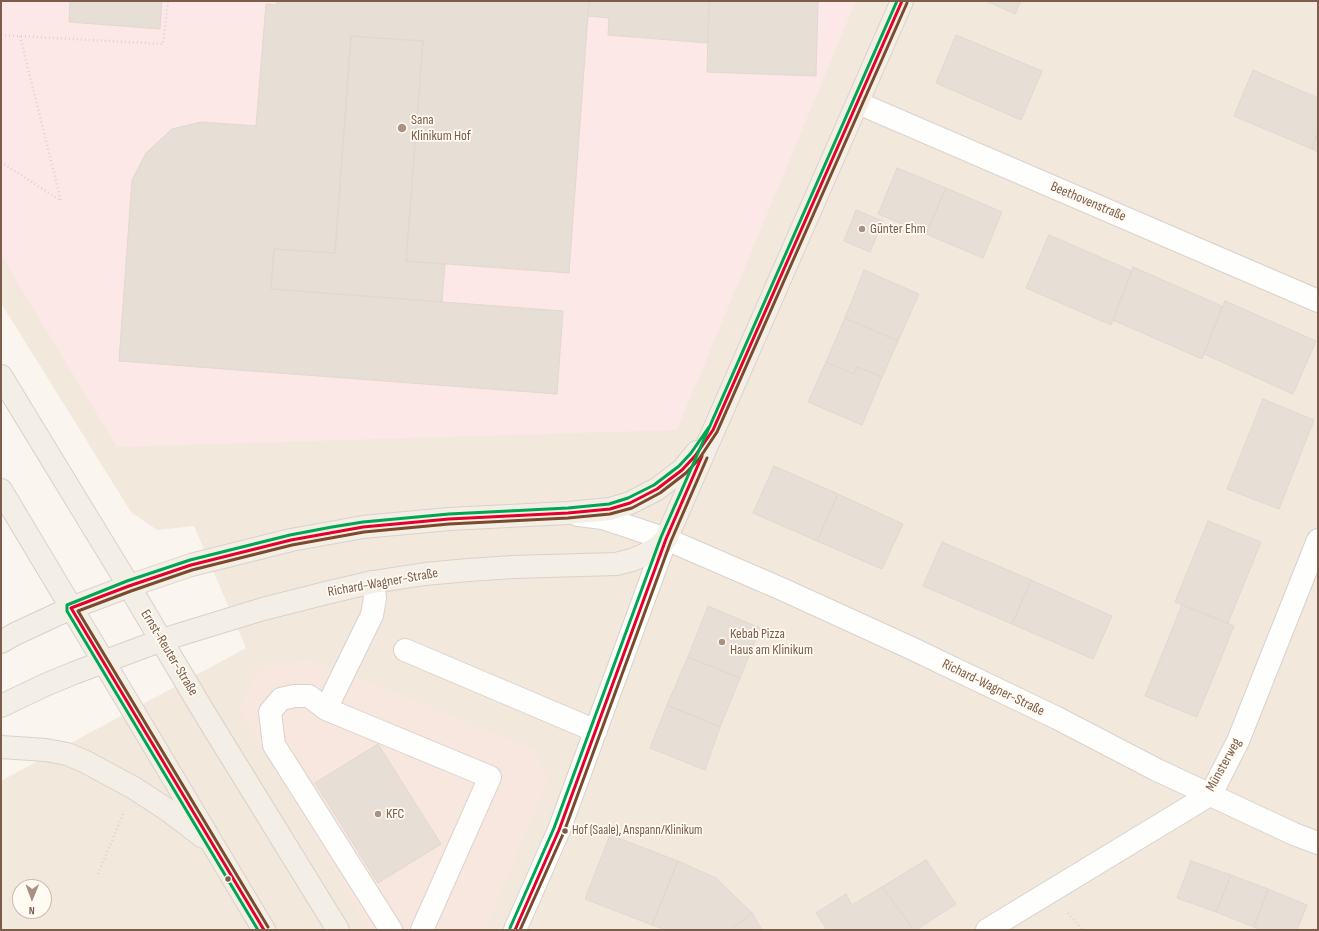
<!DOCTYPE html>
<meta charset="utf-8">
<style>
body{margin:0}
#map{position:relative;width:1319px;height:931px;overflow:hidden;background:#faf5ee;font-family:"Sofia Sans Condensed",sans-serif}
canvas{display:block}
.frame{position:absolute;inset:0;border:2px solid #7c5c4a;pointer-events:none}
.north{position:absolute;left:12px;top:879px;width:40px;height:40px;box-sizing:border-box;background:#fffaf2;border:1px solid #cbbbaf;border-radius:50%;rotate:181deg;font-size:11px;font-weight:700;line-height:16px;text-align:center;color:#7c5c4a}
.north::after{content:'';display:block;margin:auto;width:14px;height:18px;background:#a89283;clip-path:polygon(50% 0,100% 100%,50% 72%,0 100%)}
</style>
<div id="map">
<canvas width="1319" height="931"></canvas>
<div class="frame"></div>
<div class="north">N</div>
</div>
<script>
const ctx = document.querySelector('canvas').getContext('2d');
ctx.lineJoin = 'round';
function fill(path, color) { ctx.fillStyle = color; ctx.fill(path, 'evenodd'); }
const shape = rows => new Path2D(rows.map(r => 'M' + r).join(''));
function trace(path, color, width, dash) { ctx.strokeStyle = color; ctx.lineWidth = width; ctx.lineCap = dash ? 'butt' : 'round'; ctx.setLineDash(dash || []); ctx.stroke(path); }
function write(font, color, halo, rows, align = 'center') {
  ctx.font = font + ' "Sofia Sans Condensed",sans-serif'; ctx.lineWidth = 3.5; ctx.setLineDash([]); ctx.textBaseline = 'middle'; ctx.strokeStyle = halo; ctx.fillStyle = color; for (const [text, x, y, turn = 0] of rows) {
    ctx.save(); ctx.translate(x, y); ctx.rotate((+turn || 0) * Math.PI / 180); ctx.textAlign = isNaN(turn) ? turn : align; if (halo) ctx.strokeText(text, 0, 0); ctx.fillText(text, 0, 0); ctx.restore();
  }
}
const residential = shape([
 [1,1,1318,1,1318,930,1,930,1,781,246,648,194,526,157,530,131,512,1,303],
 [20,887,44,887,44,911,20,911]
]);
const commercial = shape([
 [307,659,386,689,536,750,549,778,486,930,369,930,239,708,259,667]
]);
const medical = shape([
 [1,1,856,1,677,430,117,447,1,255]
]);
const building = shape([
 [70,1,162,1,160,29,69,22,70,1],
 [277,1,589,1,569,273,406,261,423,41,351,36,335,253,274,249,271,289,563,311,557,394,119,361,132,180,146,153,172,129,201,122,256,126,266,4,276,5,277,1],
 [589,1,709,1,708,43,608,35,609,18,588,16,589,1],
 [709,1,818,1,816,76,707,72,709,1],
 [986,1,1021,1,1015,14,986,1],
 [956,35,1042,71,1021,120,936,83,956,35],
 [351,36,423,41,406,261,445,264,442,302,271,289,274,249,335,253,351,36],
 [1253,70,1318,98,1318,132,1312,149,1234,116,1253,70],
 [1318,132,1318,152,1312,149,1318,132],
 [897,168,946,188,926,234,878,214,897,168],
 [946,188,1002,212,983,258,926,234,946,188],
 [856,210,883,221,870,252,844,241,856,210],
 [1049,235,1132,271,1111,325,1026,288,1049,235],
 [1133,267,1222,306,1202,359,1113,320,1133,267],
 [864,270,919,294,898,341,845,318,864,270],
 [1225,301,1316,341,1293,394,1204,354,1225,301],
 [845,318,898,341,882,377,857,367,854,374,826,362,845,318],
 [826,362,854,374,857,367,882,377,862,425,808,402,826,362],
 [1263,399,1314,420,1279,509,1227,489,1263,399],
 [774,466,838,494,817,541,753,513,774,466],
 [838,494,903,524,882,569,817,541,838,494],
 [1208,521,1261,542,1228,623,1175,602,1208,521],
 [942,542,1031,580,1012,624,923,586,942,542],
 [1031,580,1112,616,1093,659,1012,624,1031,580],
 [1182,605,1234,626,1197,717,1145,696,1182,605],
 [708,606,760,628,740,678,688,657,708,606],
 [688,657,740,678,720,727,667,705,688,657],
 [667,705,720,727,705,770,650,748,667,705],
 [378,744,441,844,378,883,315,783,378,744],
 [610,835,678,861,652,925,585,899,610,835],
 [926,860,956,904,916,930,914,930,882,887,926,860],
 [678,861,716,878,752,913,731,930,667,930,652,925,678,861],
 [1191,861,1231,875,1216,912,1177,898,1191,861],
 [1231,875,1268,889,1254,927,1216,912,1231,875],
 [882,887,914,930,827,930,816,913,846,894,852,905,882,887],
 [1268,889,1307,905,1297,930,1261,930,1254,927,1268,889],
 [752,913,762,930,731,930,752,913]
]);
const path = shape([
 [1,35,163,44,168,1],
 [20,36,61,201],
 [1,162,61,201],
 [98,874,123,814],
 [1068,913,1083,930]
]);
const minor = shape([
 [858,103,1318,301],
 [578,515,603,518,666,539,784,590,911,648,1057,718,1157,770,1294,834,1318,843],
 [373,582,375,598,372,615,326,709,490,777,422,930],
 [405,650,596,731],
 [326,709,309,696,294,696,281,699,270,712,274,745,391,930],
 [515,930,559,830,666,539],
 [987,930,1211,794,1238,741,1318,540]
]);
const major = shape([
 [1,376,129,586,205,714,338,930],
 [1,490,264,930],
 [1,642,15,634,71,608,129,586,191,565,291,540,363,527,449,519,568,513,610,509,630,503,657,489,682,470,697,452],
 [1,706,45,685,74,673,162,640,263,609,330,592,373,582,425,574,468,570,513,567,616,564,632,560,644,555,658,547,666,539,902,1],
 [1,747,46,750,67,754,84,761,134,788,169,811,203,837]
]);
const bus1 = shape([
 [264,930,71,608,129,586,191,565,291,540,363,527,449,519,568,513,610,509,630,503,657,489,682,470,695,456,713,430,902,1],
 [515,930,559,830,666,539,702,456]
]);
const bus2 = shape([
 [268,927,78,611,131,591,192,570,292,545,364,532,449,524,568,518,610,514,632,508,660,493,686,473,699,459,717,432,907,3],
 [520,930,564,832,671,541,707,458]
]);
const bus3 = shape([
 [510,928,554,828,661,537,897,1],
 [258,930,67,611,67,605,127,581,190,560,290,535,332,527,363,522,449,514,568,508,609,504,628,498,654,485,679,466,691,453,709,427]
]);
const markers = [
 [402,128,5,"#a89283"],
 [862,229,4,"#a89283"],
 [722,642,4,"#a89283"],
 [378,814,4,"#a89283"],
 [565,831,3.5,"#7c5c4a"],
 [228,879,3.5,"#7c5c4a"]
];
const busNames = [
 ["Hof (Saale), Anspann/Klinikum",572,831]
];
const poiNames = [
 ["Sana",411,120],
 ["Klinikum Hof",411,136],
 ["Günter Ehm",870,229],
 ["Kebab Pizza",730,634],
 ["Haus am Klinikum",730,650],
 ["KFC",386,814]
];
const streetNames = [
 ["Beethovenstraße",1088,202,23],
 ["Richard-Wagner-Straße",383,583,-10],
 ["Ernst-Reuter-Straße",169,653,59],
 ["Richard-Wagner-Straße",993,688,26],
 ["Münsterweg",1224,765,-61]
];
fill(residential, '#f3e8dc');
fill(commercial, '#f7e7df');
fill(medical, '#fbe8e7');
fill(building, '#e7ded5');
trace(building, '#e3d8d0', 1);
trace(minor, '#d9d2cc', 24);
trace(major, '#dbd1ca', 24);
trace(path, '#ddd5ce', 2.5, [1, 3]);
trace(minor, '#fefefc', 22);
trace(major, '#f4efe6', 22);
trace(bus1, '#e4002b', 3);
trace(bus2, '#7a4b2a', 3);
trace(bus3, '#00a651', 3);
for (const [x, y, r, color] of markers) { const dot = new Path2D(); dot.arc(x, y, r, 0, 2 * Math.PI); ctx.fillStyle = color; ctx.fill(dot); trace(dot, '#fffaf2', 1.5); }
write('13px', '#7c5c4a', '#fffaf2', busNames, 'left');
write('14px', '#7c5c4a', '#fffaf2', poiNames, 'left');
write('14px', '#7c5c4a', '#fffaf2', streetNames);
</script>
